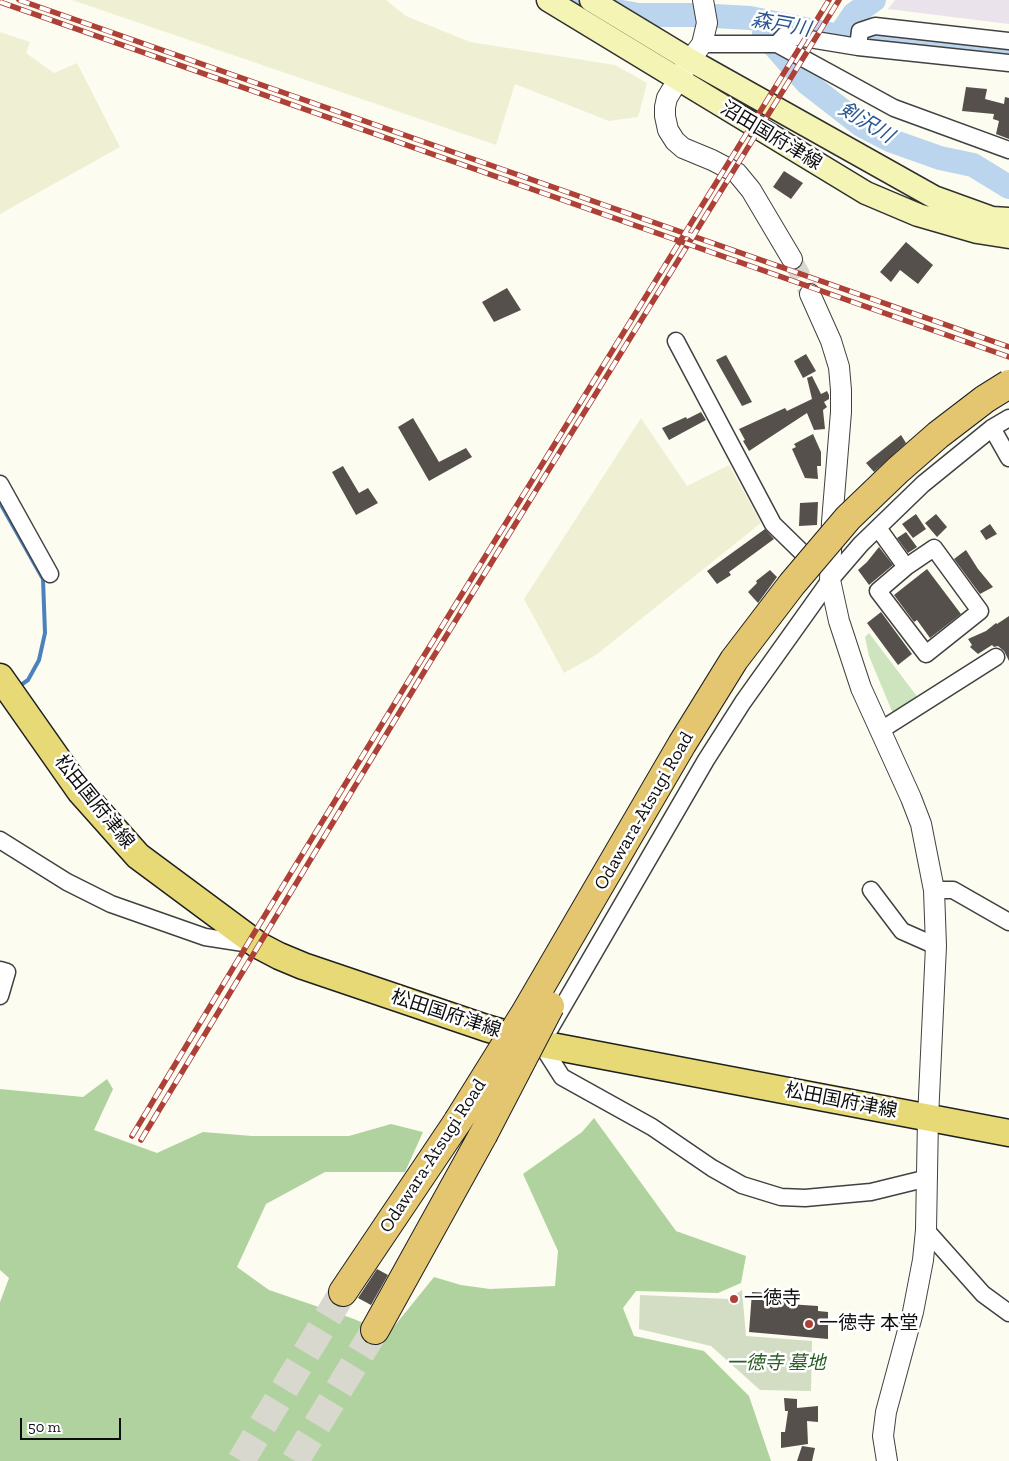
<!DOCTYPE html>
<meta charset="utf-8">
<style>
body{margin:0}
#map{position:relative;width:1009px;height:1461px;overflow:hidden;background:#fdfcf0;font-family:"Zilla Slab",serif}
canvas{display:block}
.scale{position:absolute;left:20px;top:1418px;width:101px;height:22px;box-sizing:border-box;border:2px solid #0e0e0e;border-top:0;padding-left:6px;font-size:15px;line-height:18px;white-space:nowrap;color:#0e0e0e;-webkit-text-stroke:4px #fff;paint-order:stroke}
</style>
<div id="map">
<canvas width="1009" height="1461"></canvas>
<div class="scale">50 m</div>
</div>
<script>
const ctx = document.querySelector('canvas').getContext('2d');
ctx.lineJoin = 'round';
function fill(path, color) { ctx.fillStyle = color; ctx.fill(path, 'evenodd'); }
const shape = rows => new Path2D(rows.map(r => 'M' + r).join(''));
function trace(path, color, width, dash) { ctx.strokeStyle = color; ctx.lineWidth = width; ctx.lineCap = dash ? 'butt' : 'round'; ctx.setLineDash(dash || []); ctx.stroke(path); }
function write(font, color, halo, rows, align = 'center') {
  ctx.font = font + ' "Zilla Slab","Noto Sans JP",serif'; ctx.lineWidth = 5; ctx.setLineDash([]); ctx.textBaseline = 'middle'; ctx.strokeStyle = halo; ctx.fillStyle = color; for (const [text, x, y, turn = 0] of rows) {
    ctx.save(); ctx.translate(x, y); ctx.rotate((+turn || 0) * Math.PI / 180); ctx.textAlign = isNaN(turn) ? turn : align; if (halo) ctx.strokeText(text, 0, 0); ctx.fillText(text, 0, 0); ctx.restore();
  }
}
const industrial = shape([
 [895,0,1009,0,1009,24,888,9]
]);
const farmland = shape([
 [72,0,386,0,406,16,470,42,615,65,647,83,638,117,609,121,515,84,496,145],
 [0,32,30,42,26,53,54,73,77,63,120,147,0,214],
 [641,418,687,486,729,465,761,523,596,655,564,673,524,599]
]);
const green = shape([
 [869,633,919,699,894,716,869,656,865,637]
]);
const forest = shape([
 [107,1079,113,1089,94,1130,157,1153,203,1132,252,1136,349,1136,391,1124,423,1132,405,1172,325,1172,266,1204,237,1267,269,1290,354,1319,388,1334,434,1277,461,1285,490,1289,555,1286,558,1251,523,1174,582,1132,594,1118,676,1231,746,1256,741,1283,718,1293,636,1291,623,1308,634,1336,704,1351,749,1396,771,1461,0,1461,0,1302,9,1278,0,1270,0,1089,83,1097]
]);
const cemetery = shape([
 [742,1290,746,1336,812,1341,811,1391,760,1390,711,1346,639,1329,640,1295,729,1299]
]);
const stream = shape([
 [0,503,43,579,45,633,39,660,28,680,18,687]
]);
const river = shape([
 [553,0,639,15,696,15,750,18,839,36,1009,53],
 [764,34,807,83,861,125,892,141,940,158,973,165,1009,187],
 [839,36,854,14,874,0]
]);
const building = shape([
 [966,87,987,89,985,99,1004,104,1005,97,1009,98,1009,139,996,134,999,121,993,119,994,114,962,111],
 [784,171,803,183,791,199,773,187],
 [906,242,933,265,918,284,900,270,891,282,880,272],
 [507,288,521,310,494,322,482,302],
 [806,354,816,371,803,378,794,361],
 [726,355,752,402,742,406,716,360],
 [812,376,821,394,827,391,829,395,829,399,824,402,827,407,823,410,825,429,814,430,807,413,749,451,743,441,745,440,739,429,785,408,787,411,812,399,807,378],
 [701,412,706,420,669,440,662,428,686,417,687,419],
 [413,418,439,462,466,448,472,457,429,481,398,427],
 [813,434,821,452,821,466,817,466,818,479,805,478,792,449,796,447,794,444],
 [901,435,906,443,874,472,866,463],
 [343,466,359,493,368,488,378,503,356,515,332,472],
 [818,502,817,525,799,526,800,503],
 [916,514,926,529,913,538,902,524],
 [936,514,947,527,937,537,925,523],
 [990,524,997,534,986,540,980,531],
 [765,529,774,539,729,572,731,575,717,584,707,571],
 [906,532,917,547,908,553,897,538],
 [879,547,893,565,869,585,858,570,867,562],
 [966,550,978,569,993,587,980,594,954,559],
 [927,569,961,614,930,638,917,620,914,622,894,595],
 [770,570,777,577,758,603,748,592,757,583,756,581],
 [881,612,912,654,898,665,867,623],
 [1009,616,1009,661,1004,651,998,646,994,647,992,645,978,654,970,647,972,645,968,639,986,631,996,623,997,624],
 [377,1269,388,1275,371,1305,358,1298],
 [752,1292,775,1293,776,1299,788,1301,788,1304,818,1306,818,1311,828,1312,828,1339,749,1332],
 [784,1398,797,1399,797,1408,818,1406,818,1422,807,1421,808,1444,781,1448,781,1432,785,1432,788,1411,785,1411],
 [802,1446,815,1448,812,1461,797,1461]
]);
const tertiaryTunnel = shape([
 [792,259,810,294]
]);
const trunkTunnel = shape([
 [241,1461,343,1292],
 [295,1461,375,1330]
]);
const minor = shape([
 [702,44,777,44,894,108,1009,150],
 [777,44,785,35,858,47,1009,63],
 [858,47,860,31,875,26,1009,41],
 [676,341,773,524,816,566],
 [992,428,1009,458],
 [0,484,50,574],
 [878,528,906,567,934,548,980,611,926,654,878,591,906,567],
 [881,730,996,657],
 [0,840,67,882,111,904,205,937,250,944],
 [871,890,902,931,936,946],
 [934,890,953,890,1009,922],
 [0,970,7,972,0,996],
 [928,1178,871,1192,805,1198,781,1197,742,1185,712,1168,652,1127,562,1077,541,1044,706,760,743,702,830,580,861,544,923,484,992,428,1009,418],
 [926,1230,983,1294,1009,1313]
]);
const tertiary = shape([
 [703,0,707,23,702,44,690,60,667,98,665,107,665,116,668,130,675,141,683,148,712,160,737,173,751,190,792,259],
 [810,294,831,341,839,367,841,390,841,412,832,522,830,580,839,621,861,688,911,798,921,824,934,890,936,946,928,1118,926,1230,923,1260,913,1312,886,1412,883,1436,887,1461]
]);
const secondary = shape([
 [548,0,866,193,918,215,977,232,1009,237],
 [591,0,690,60,934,197,992,218,1009,219]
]);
const primary = shape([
 [0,677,80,791,138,856,258,945,279,956,303,966,486,1028,541,1044,1009,1133]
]);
const trunk = shape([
 [343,1292,458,1121],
 [375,1330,483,1135]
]);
const rail = shape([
 [19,0,1009,347],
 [0,2,1009,357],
 [132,1136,259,925,420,662,829,0],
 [141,1140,427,667,839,0]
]);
const trunkBridge = shape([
 [458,1121,524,1015,682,744,734,660,792,584,848,518,898,470,938,435,985,399,1009,384],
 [483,1135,550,1006]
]);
const markers = [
 [734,1299,5,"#ad4037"],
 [809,1324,5,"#ad4037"]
];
const streetNames = [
 ["沼田国府津線",771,136,31],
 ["松田国府津線",94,802,51],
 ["Odawara-Atsugi Road",644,811,-60],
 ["松田国府津線",446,1014,18],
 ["松田国府津線",841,1101,11],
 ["Odawara-Atsugi Road",433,1156,-57]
];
const poiNames = [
 ["一徳寺",744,1299],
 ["一徳寺 本堂",819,1324]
];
const parkNames = [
 ["一徳寺 墓地",776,1364]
];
const waterNames = [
 ["森戸川",781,25,10],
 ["剣沢川",866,123,31]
];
fill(industrial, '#ebe3eb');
fill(farmland, '#eff0d3');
fill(green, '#cde4be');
fill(forest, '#b0d29f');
fill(cemetery, '#d2ddc4');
trace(stream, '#4b81bc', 4);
trace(river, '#bbd5ee', 24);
fill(building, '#55504b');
trace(tertiaryTunnel, '#d9d8ce', 20, [20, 10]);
trace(trunkTunnel, '#d9d8ce', 28, [28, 14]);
trace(minor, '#414141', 19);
trace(tertiary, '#414141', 22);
trace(secondary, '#303030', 25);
trace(primary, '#1f1f1f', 29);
trace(trunk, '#1f1f1f', 30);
trace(minor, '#fff', 16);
trace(tertiary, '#fff', 20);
trace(secondary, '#f4f5b4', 22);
trace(primary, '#e7da76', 26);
trace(trunk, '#e4c570', 28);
trace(rail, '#ad4037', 5.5);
trace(rail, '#fff', 4, [11]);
trace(trunkBridge, '#1f1f1f', 30, []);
trace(trunkBridge, '#e4c570', 28);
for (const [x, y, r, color] of markers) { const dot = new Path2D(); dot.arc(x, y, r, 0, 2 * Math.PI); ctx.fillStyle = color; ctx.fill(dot); trace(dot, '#fff', 2); }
write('19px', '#0e0e0e', '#fff', streetNames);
write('19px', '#0e0e0e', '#fff', poiNames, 'left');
write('italic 19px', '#2b5d26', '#fff', parkNames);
write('italic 20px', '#265590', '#fff', waterNames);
</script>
